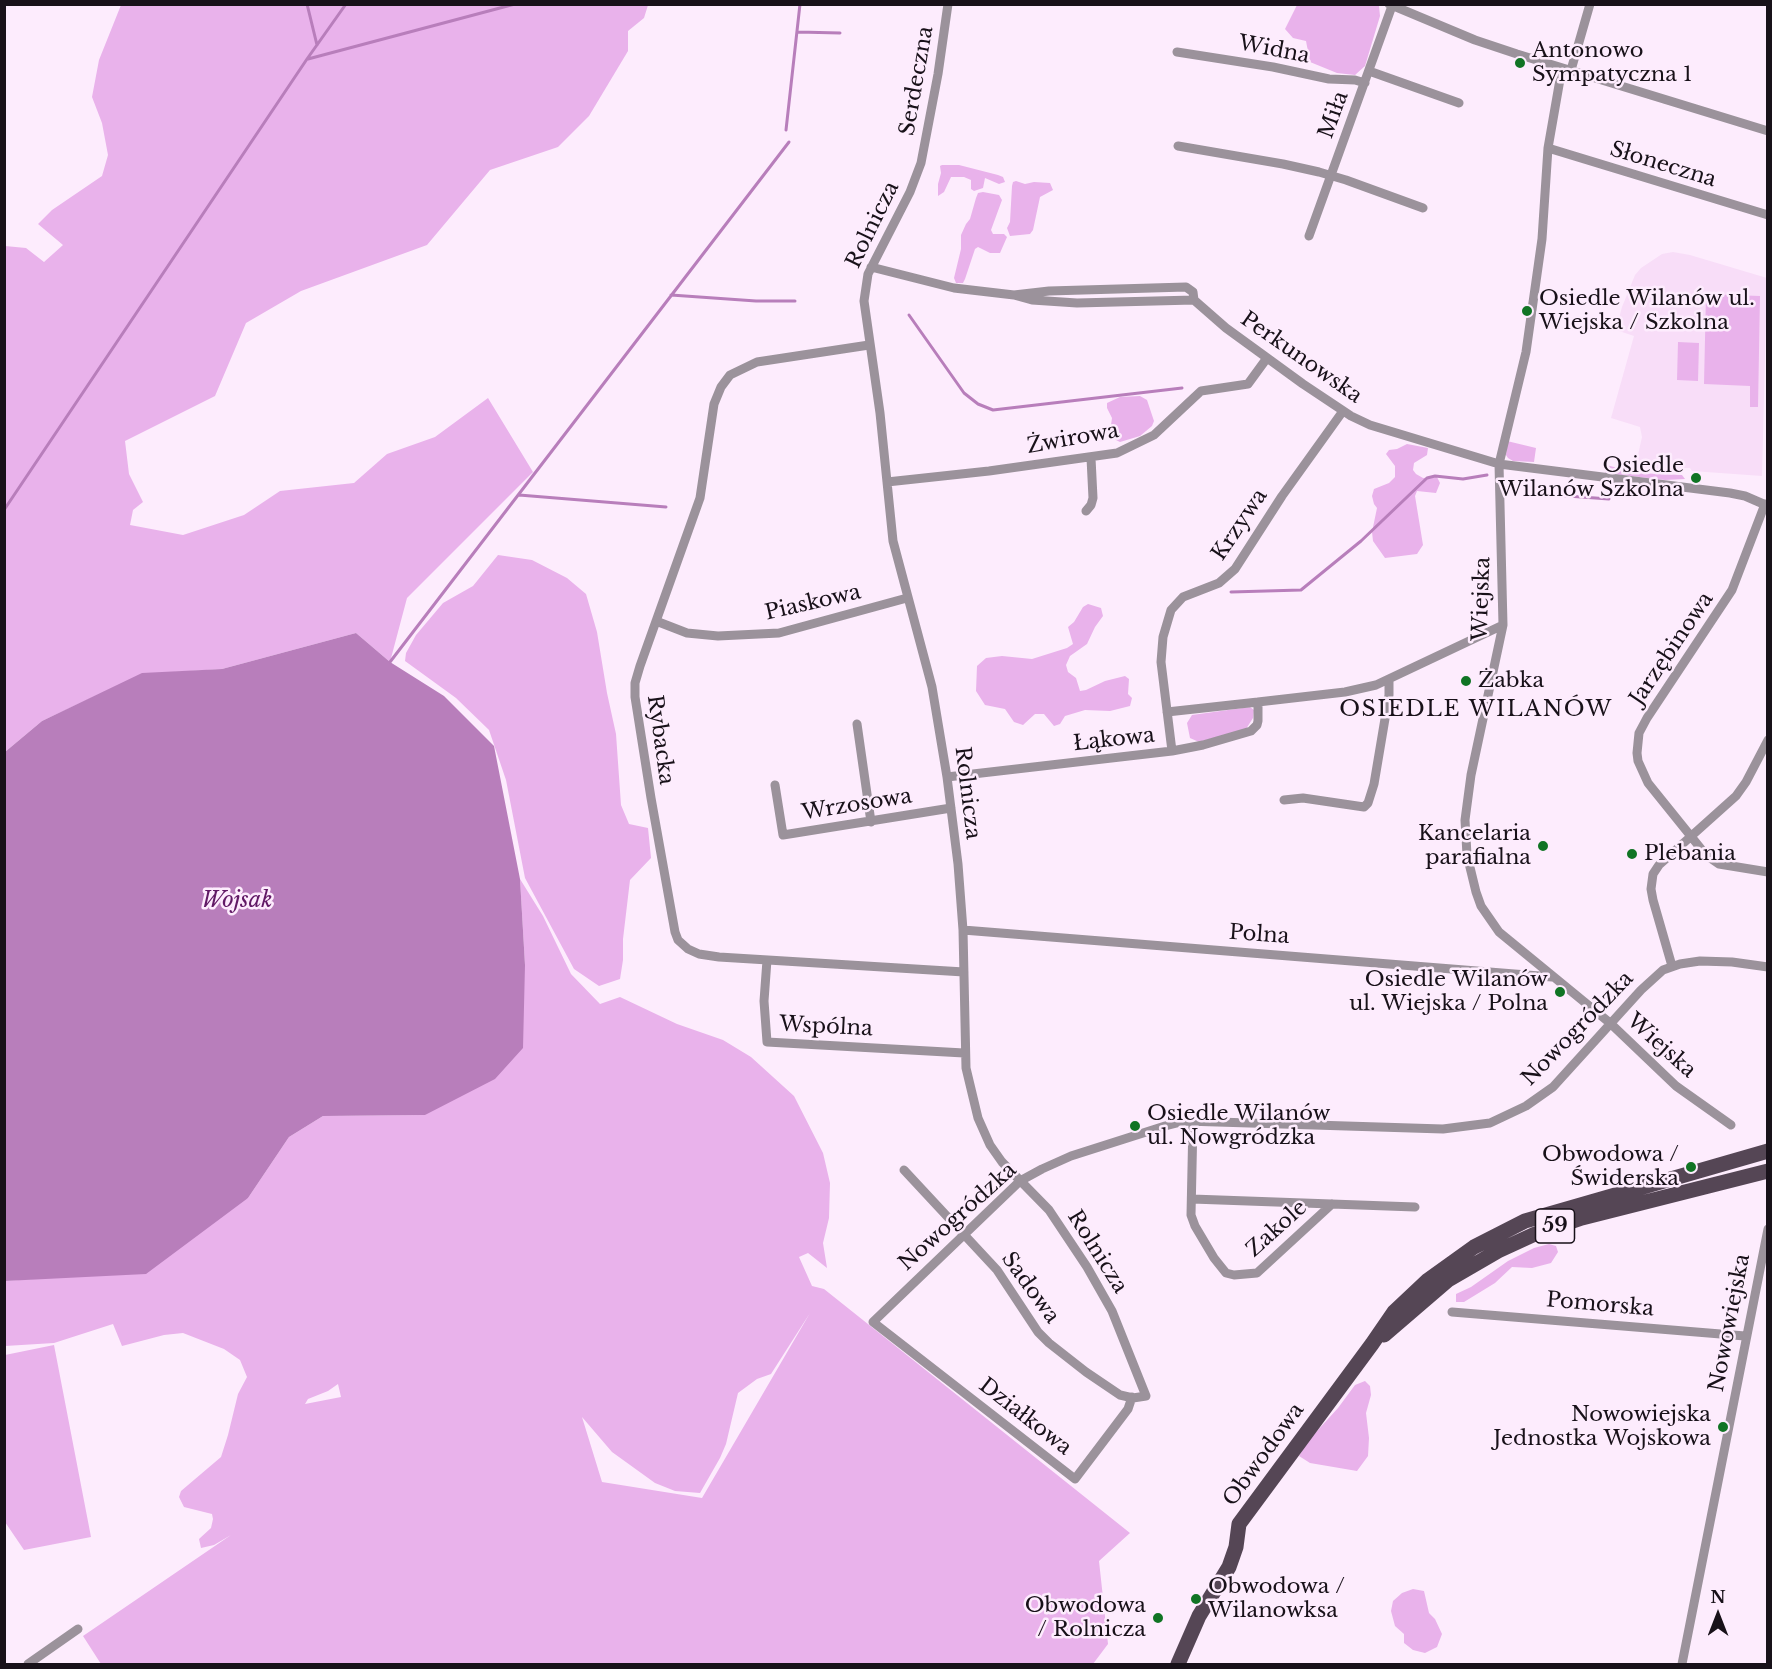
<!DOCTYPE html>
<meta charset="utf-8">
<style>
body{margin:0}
#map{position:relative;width:1772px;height:1669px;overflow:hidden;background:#fdecfd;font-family:"Libre Baskerville",serif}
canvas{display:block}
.frame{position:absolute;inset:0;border:6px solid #181119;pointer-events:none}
.north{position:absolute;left:1688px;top:1585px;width:60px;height:60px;-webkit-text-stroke:4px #fdecfd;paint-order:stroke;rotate:0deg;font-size:16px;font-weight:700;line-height:24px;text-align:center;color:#181119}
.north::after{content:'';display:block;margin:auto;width:21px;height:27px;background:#181119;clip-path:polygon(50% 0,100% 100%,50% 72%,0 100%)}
</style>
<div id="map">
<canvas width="1772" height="1669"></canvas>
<div class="frame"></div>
<div class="north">N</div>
</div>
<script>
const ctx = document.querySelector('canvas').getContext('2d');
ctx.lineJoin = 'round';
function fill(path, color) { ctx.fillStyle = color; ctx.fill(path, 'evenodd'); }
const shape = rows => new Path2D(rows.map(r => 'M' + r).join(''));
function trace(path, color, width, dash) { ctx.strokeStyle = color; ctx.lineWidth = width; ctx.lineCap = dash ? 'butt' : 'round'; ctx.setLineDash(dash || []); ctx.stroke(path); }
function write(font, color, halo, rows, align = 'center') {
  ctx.font = font + ' "Libre Baskerville",serif'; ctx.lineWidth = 5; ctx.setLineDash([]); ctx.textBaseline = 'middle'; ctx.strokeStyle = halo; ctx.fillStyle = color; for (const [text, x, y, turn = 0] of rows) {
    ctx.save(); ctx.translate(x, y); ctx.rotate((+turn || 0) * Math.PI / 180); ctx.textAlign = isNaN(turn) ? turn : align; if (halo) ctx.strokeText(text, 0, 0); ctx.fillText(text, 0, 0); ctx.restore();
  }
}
const built = shape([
 [1673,252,1690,255,1767,278,1762,476,1692,471,1690,468,1679,468,1678,470,1635,468,1642,437,1640,427,1611,418,1634,336,1616,330,1622,307,1635,275,1641,268,1662,254]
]);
const green = shape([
 [1375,4,1379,6,1380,16,1365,66,1355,75,1337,73,1310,62,1306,41,1293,38,1285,29,1297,5],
 [121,5,648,5,644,18,628,31,628,51,589,116,558,147,490,170,427,245,301,291,246,323,215,396,125,441,129,474,143,502,133,510,130,525,183,535,244,515,280,491,354,483,387,454,435,437,488,398,533,472,407,598,390,662,356,633,222,669,142,674,42,721,5,752,5,246,26,248,44,262,63,245,38,224,52,210,102,176,108,155,102,123,92,97,99,60],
 [942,165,959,165,998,175,1003,177,1005,182,999,184,985,178,983,188,974,191,971,189,971,180,964,177,951,177,944,192,938,196,938,184,941,173,940,166],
 [1016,181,1025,184,1034,182,1050,183,1053,190,1040,197,1033,230,1030,234,1010,236,1007,228,1010,222,1012,186,1013,182],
 [983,192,999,195,1002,200,991,230,993,234,1004,234,1007,237,1000,253,990,253,978,247,975,249,965,279,963,283,956,283,954,278,961,249,961,235,966,224,970,219,976,198,978,193],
 [1706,294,1760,296,1758,407,1750,407,1750,386,1704,384],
 [1678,342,1699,343,1698,381,1677,380],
 [1140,396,1147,400,1154,421,1152,426,1140,436,1120,442,1114,439,1110,432,1112,418,1107,408,1107,403,1120,397],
 [1507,441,1536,448,1534,462,1513,461,1508,458,1506,455],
 [1407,444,1428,448,1427,455,1414,463,1413,470,1416,474,1423,478,1437,477,1440,483,1436,493,1417,491,1415,496,1423,545,1417,554,1385,558,1373,541,1372,532,1377,508,1374,504,1372,496,1374,489,1389,483,1395,477,1395,466,1386,454,1389,450,1397,449],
 [1606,465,1638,473,1682,475,1685,479,1665,480,1605,473],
 [498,555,532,560,567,578,586,594,597,632,607,693,616,734,621,805,629,824,648,828,651,858,630,880,623,939,623,960,620,979,599,986,574,969,525,878,506,780,489,730,456,698,405,661,406,653,416,635,443,603,473,586],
 [1088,604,1101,608,1103,616,1095,627,1087,644,1070,656,1066,665,1068,672,1076,678,1080,691,1086,690,1105,681,1125,676,1129,679,1128,694,1132,698,1130,706,1110,711,1085,710,1065,716,1060,724,1054,726,1044,714,1035,714,1023,725,1014,722,1005,709,985,705,976,691,977,666,986,658,1002,656,1032,659,1067,648,1073,644,1068,627,1074,622,1083,607],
 [1250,707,1254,710,1253,718,1246,729,1199,742,1190,738,1187,723,1192,715],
 [520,879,543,916,571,974,600,1004,620,997,677,1024,723,1040,751,1057,794,1096,823,1153,830,1183,829,1218,823,1243,827,1268,808,1253,799,1257,812,1286,824,1289,1130,1533,1099,1561,1108,1644,1093,1664,101,1664,83,1636,231,1535,214,1545,201,1548,199,1539,211,1528,213,1519,212,1514,184,1507,179,1497,181,1491,221,1457,228,1435,238,1394,247,1377,240,1360,224,1349,183,1333,164,1335,122,1346,113,1324,54,1343,5,1346,5,1281,47,1278,248,1198,289,1137,323,1116,425,1115,525,965],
 [810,1313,702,1498,602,1482,582,1417,612,1452,655,1483,675,1491,700,1493,720,1458,726,1444,738,1393,757,1379,771,1374],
 [338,1384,341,1397,305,1404,308,1399,328,1391],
 [1549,1244,1556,1246,1558,1252,1551,1263,1532,1268,1512,1267,1495,1283,1464,1302,1456,1302,1456,1294,1471,1287,1508,1261,1534,1248],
 [54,1345,91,1537,24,1550,5,1522,5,1355],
 [1365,1381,1370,1386,1371,1395,1366,1413,1369,1438,1368,1456,1357,1471,1310,1463,1299,1456,1307,1442,1338,1408,1355,1385],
 [1413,1589,1424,1591,1429,1613,1435,1619,1442,1634,1437,1647,1425,1653,1413,1650,1404,1643,1404,1634,1395,1626,1391,1611,1393,1601,1402,1593]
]);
const water = shape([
 [356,633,390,662,444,696,494,746,520,879,525,965,523,1048,495,1079,425,1115,323,1116,289,1137,248,1198,146,1274,5,1281,5,752,42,721,142,673,222,669]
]);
const stream = shape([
 [307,4,317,45],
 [798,32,840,33],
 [308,59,515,4],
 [786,130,800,4],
 [671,295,756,301,795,301],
 [909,315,964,393,978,404,993,410,1182,388],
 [1526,493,1609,499],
 [519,495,666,507],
 [4,510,307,59,346,4],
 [1231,592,1301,590,1361,541,1427,478,1435,476,1463,479,1487,475],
 [390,662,789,142]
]);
const minor = shape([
 [1389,4,1475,40,1517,54,1768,131],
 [1177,52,1273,67,1329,79,1355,80,1365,83],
 [1562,68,1548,148,1542,239,1526,352,1499,464,1503,625,1471,775,1465,820,1467,855,1476,892,1481,906,1499,932,1610,1023,1676,1086,1731,1125],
 [1571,70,1590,4],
 [1369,71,1459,103],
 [1178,146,1283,164,1319,172,1346,180,1423,208],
 [1548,148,1768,215],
 [1309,236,1392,6],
 [871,267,954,288,1014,295,1032,300,1077,303,1194,300],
 [1014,295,1049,291,1186,287,1193,292,1194,300,1226,328,1303,384,1351,416,1370,425,1499,464,1730,493,1745,496,1768,506],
 [869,345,757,362,730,375,721,387,714,404,700,498,640,666,635,683,635,697,651,798,675,932,678,940,688,949,699,954,719,957,964,972],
 [887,482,989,471,1117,453,1154,435,1201,391,1248,384,1267,358],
 [1765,504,1732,590,1647,718,1639,733,1637,753,1638,761,1648,783,1706,855,1719,864,1768,872],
 [1086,511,1091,505,1093,498,1091,458],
 [656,621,687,633,718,636,779,633,907,598],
 [1167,712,1258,702],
 [857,724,871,822],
 [1172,751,1161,662,1163,637,1171,610,1183,597,1219,583,1235,569,1282,496,1343,411],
 [947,777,1172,751,1203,745,1251,731,1257,725,1258,721,1258,702,1345,692,1376,685,1503,625],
 [775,785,783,835,951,808],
 [1284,800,1303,798,1364,807,1368,803,1374,784,1389,695,1389,679],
 [963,930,1552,977],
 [767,960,764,1001,767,1042,964,1053],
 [1672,966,1653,900,1651,889,1653,874,1659,865,1736,796,1746,782,1768,740],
 [1193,1121,1191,1215,1195,1226,1214,1258,1226,1273,1234,1275,1257,1273,1332,1204],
 [904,1170,997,1270,1038,1332,1049,1343,1086,1372,1120,1395,1133,1398,1146,1396,1112,1311,1087,1267,1049,1210,1002,1162,990,1145,978,1118,966,1068,963,930,958,864,947,777,932,687,893,541,880,413,864,301,868,274,910,192,921,163,938,74,948,4],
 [1192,1199,1415,1207],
 [1452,1312,1745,1336],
 [1132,1397,1128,1409,1075,1479,873,1322,1020,1181,1042,1169,1071,1156,1165,1126,1185,1121,1443,1129,1490,1123,1526,1106,1553,1087,1641,990,1663,970,1680,964,1700,961,1732,962,1768,967],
 [28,1664,78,1629],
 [1682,1664,1768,1229]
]);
const primary = shape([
 [1384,1335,1448,1280,1498,1251,1535,1234,1582,1218,1768,1171],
 [1178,1664,1199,1616,1229,1567,1236,1547,1239,1524,1372,1344,1394,1312,1428,1280,1474,1247,1525,1221,1768,1151]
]);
const markers = [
 [1520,63,6,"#107424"],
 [1527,311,6,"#107424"],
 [1696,478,6,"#107424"],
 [1466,681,6,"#107424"],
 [1543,846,6,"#107424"],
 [1632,854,6,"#107424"],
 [1560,992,6,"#107424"],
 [1135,1126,6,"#107424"],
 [1691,1167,6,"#107424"],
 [1723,1427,6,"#107424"],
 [1196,1599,6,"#107424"],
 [1158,1618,6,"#107424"]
];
const shields = [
 [1555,1226,39]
];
const shieldNames = [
 ["59",1555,1226]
];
const streetNames = [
 ["Widna",1274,50,11],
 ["Serdeczna",917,81,-80],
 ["Miła",1334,115,-70],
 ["Słoneczna",1663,165,17],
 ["Rolnicza",873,225,-64],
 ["Perkunowska",1301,358,35],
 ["Żwirowa",1073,439,-10],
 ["Krzywa",1240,525,-56],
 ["Wiejska",1482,599,-88],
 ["Piaskowa",813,603,-13],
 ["Jarzębinowa",1672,649,-56],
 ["Rybacka",660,740,82],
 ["Łąkowa",1114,740,-6],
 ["Rolnicza",967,793,83],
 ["Wrzosowa",857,805,-9],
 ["Polna",1259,935,4],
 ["Wspólna",826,1027,3],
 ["Nowogródzka",1578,1029,-46],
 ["Wiejska",1661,1046,42],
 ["Nowogródzka",958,1217,-42],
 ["Zakole",1277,1229,-42],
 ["Rolnicza",1097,1252,58],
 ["Sadowa",1030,1288,54],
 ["Pomorska",1600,1305,5],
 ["Nowowiejska",1730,1323,-79],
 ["Działkowa",1025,1417,38],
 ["Obwodowa",1264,1455,-54]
];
const poiNames = [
 ["Antonowo",1532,51],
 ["Sympatyczna 1",1532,75],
 ["Osiedle Wilanów ul.",1539,299],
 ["Wiejska / Szkolna",1539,323],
 ["Osiedle",1684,466,"right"],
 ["Wilanów Szkolna",1684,490,"right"],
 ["Żabka",1478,681],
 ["Kancelaria",1531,834,"right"],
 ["parafialna",1531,858,"right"],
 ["Plebania",1644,854],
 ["Osiedle Wilanów",1548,980,"right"],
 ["ul. Wiejska / Polna",1548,1004,"right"],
 ["Osiedle Wilanów",1147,1114],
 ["ul. Nowgródzka",1147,1138],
 ["Obwodowa /",1679,1155,"right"],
 ["Świderska",1679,1179,"right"],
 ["Nowowiejska",1711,1415,"right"],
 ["Jednostka Wojskowa",1711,1439,"right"],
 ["Obwodowa /",1208,1587],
 ["Wilanowksa",1208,1611],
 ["Obwodowa",1146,1606,"right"],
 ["/ Rolnicza",1146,1630,"right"]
];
const neighbourhoodNames = [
 ["OSIEDLE WILANÓW",1476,710]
];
const waterNames = [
 ["Wojsak",237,901]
];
fill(built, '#f8ddf8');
fill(green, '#e9b2eb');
fill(water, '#b87ebb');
trace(stream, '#b87ebb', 3);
trace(minor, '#9b929b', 9);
trace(primary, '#554655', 15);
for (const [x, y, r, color] of markers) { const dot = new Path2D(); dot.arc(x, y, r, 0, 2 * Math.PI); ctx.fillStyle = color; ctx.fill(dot); trace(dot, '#fdecfd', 2); }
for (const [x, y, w] of shields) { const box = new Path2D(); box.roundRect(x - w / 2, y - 17, w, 34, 4.5); ctx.fillStyle = '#fdecfd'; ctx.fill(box); trace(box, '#181119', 1.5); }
write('bold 20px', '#181119', null, shieldNames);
write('21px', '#181119', '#fdecfd', streetNames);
write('21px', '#181119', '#fdecfd', poiNames, 'left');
ctx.letterSpacing = '1.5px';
write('22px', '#181119', '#fdecfd', neighbourhoodNames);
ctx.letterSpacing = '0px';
write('italic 22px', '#611965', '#fdecfd', waterNames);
</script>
